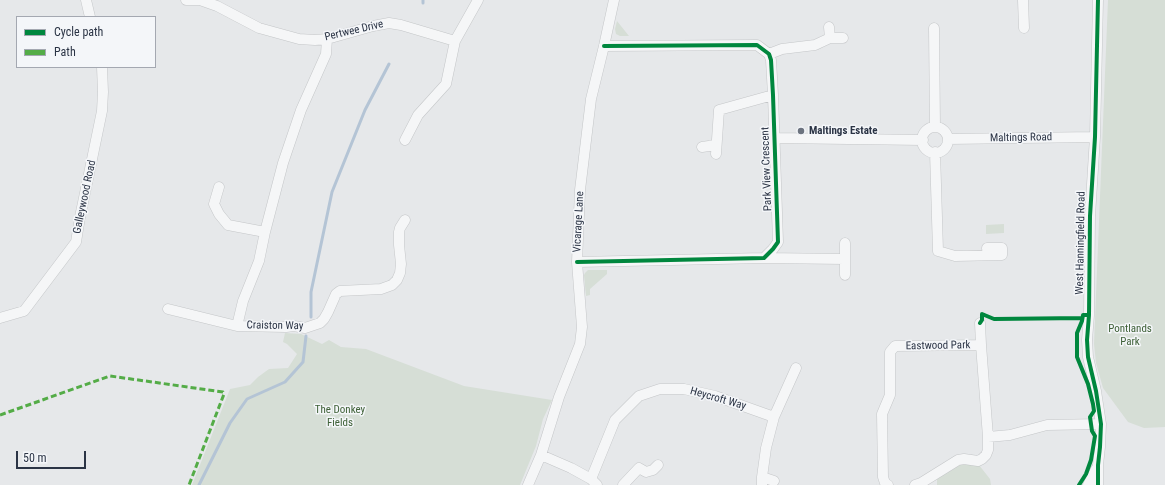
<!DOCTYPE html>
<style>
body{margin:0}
#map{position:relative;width:1165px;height:485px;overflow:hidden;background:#e6e8ea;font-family:"Roboto Condensed",sans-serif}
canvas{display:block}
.legend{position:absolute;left:16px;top:16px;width:140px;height:52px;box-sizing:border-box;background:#f4f6f9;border:1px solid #a4a8b1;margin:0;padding:5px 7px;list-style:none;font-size:12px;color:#2b3445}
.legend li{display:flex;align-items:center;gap:8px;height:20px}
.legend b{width:20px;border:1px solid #a4a8b1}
.scale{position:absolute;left:16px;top:451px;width:70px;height:18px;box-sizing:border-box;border:2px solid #2b3445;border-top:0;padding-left:5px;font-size:12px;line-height:14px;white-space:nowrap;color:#2b3445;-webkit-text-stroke:3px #f4f6f9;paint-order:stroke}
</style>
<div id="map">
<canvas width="1165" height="485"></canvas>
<ul class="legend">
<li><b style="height:5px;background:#00873e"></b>Cycle path</li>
<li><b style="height:5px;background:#54ac47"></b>Path</li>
</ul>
<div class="scale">50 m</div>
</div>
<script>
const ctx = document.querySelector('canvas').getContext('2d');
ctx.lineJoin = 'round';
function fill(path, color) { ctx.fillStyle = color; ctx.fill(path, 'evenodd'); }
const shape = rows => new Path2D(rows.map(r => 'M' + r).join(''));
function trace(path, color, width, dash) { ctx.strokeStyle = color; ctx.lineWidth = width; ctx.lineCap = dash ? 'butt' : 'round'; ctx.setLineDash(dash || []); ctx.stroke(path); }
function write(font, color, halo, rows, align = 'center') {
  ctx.font = font + ' "Roboto Condensed",sans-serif'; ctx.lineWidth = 3; ctx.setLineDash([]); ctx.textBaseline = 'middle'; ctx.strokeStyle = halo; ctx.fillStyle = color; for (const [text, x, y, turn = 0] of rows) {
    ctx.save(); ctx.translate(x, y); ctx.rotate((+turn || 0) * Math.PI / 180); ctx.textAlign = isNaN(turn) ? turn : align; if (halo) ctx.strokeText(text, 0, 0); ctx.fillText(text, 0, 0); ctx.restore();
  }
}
const green = shape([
 [1108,0,1165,0,1165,427,1144,428,1128,422,1103,388,1096,363,1094,344],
 [617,21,629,36,620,36,616,34,615,29],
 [1004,224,1004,233,986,234,986,225],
 [588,270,607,270,607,274,590,289,590,295,586,296,584,275,585,273],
 [285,333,301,334,322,344,329,340,341,347,366,349,464,386,552,400,543,419,536,446,520,485,192,485,230,389,250,385,258,377,269,369,288,368,297,354,287,344,283,342],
 [963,463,979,465,990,479,991,485,937,485,937,479]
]);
const stream = shape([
 [423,3,423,0],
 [311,317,311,292,332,192,365,110,389,64],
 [199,485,230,423,247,399,285,382,303,362,306,336]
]);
const minor = shape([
 [86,0,90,17],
 [186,0,200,0,217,6,259,28,299,39,315,40,327,39,373,26,389,23,401,25,455,41],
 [1023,0,1024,28],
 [829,27,830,38],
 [934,28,935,127],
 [769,54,782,49,815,45,830,38,843,38],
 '922 140a13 13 0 1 1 26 0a13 13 0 1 1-26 0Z',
 [775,138,923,140],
 [948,139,1095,137],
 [405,140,418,115,446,84,455,41,478,0],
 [702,147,716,145],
 [935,152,938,251,955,256,1002,255,1002,248,987,248,988,255],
 [716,154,719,110,773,95],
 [219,187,214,204,219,214,228,225,265,232],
 [845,243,845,275],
 [764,258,845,259],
 [577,262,764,258,773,249,778,242,773,95,771,60,769,54,757,45,604,46],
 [168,309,237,326,286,327,294,326,305,328,320,323,324,319,328,312,336,294,340,291,381,289,392,285,397,280,400,273,401,264,399,245,399,232,400,228,405,220],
 [0,318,24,311,76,242,80,217,102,111,103,92,102,67],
 [980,323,981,345],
 [237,326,243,301,259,261,265,232,283,163,301,110,326,54,327,39],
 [988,437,1010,435,1047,425,1101,424],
 [541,455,571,468,591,479,597,485],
 [762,477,774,481],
 [591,479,615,420,639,396,660,389,684,389,715,396,774,417],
 [528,485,541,455,559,397,580,344,582,327,577,262,580,190,591,99,604,46,614,0],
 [623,485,639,468,646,472,653,470,658,465],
 [762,485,762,477,766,448,774,417,796,368],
 [888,485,885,483,883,477,882,414,890,395,890,352,895,346,981,345,988,437,988,450,986,455,982,459,978,461,964,459,958,460,921,483,915,485],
 [1088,485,1096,469],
 [1098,485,1098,465,1100,447,1101,424,1096,391,1088,357,1087,340,1089,315,1090,216,1095,137,1098,0]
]);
const quiet = shape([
 [0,415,110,376,223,392,224,394,189,485]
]);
const cycleway = shape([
 [577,262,764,258,773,249,778,242,773,95,771,60,769,54,757,45,604,46],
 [980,323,982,320,982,314,994,319,1082,318],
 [1079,485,1086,474,1091,460,1095,436,1092,431,1090,417,1094,411,1093,404,1088,384,1077,357,1077,333,1082,321,1083,315,1089,315],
 [1098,485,1098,465,1100,447,1101,424,1096,391,1088,357,1087,340,1089,315,1090,216,1095,137,1098,0]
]);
const markers = [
 [801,131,4,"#6c737f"]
];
const streetNames = [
 ["Pertwee Drive",354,31,-13],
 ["Maltings Road",1021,138,-1],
 ["Park View Crescent",767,169,-92],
 ["Galleywood Road",85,197,-78],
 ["Vicarage Lane",579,222,-87],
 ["West Hanningfield Road",1081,243,-89],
 ["Craiston Way",275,326,1],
 ["Eastwood Park",938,346,-1],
 ["Heycroft Way",718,399,16]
];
const poiNames = [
 ["Maltings Estate",809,131]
];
const parkNames = [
 ["Pontlands",1130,329],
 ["Park",1130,342],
 ["The Donkey",340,410],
 ["Fields",340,423]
];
fill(green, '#d6ded6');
trace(stream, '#b4c4d5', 3);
trace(minor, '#c4c6c8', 11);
trace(minor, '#f5f6f7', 10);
trace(quiet, '#54ac47', 3, [6, 3]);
trace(cycleway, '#00873e', 4);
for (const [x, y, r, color] of markers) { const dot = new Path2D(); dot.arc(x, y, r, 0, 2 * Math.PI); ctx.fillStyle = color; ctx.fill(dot); trace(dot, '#f4f6f9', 1.5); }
write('11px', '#2b3445', '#f4f6f9', streetNames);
write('bold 11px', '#2b3445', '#f4f6f9', poiNames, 'left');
write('11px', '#3f6138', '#f4f6f9', parkNames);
</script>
